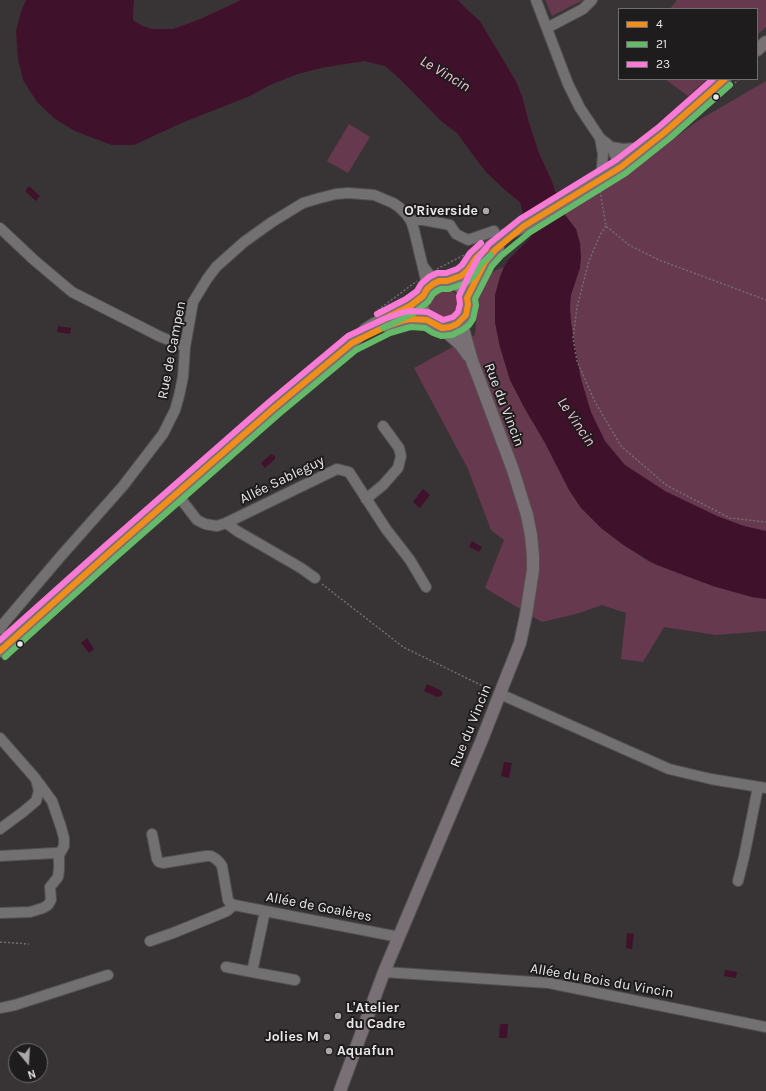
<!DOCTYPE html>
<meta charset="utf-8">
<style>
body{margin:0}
#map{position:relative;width:766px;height:1091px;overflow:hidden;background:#383436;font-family:Karla,sans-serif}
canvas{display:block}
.legend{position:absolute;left:618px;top:8px;width:140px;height:72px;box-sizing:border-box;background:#1e1c1d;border:1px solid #706d6e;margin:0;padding:5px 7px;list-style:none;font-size:12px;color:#ebe7e8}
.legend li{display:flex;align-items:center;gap:8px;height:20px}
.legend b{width:20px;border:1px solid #706d6e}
.north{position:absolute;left:8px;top:1043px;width:40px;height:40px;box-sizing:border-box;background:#1e1c1d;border:1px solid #706d6e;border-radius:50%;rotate:162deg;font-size:11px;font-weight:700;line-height:16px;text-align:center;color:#ebe7e8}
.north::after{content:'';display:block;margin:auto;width:14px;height:18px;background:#aca8aa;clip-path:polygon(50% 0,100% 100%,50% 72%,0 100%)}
</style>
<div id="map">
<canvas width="766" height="1091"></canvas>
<ul class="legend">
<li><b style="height:5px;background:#f18d1a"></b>4</li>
<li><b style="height:5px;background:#65ba69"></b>21</li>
<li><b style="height:5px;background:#fb7ad6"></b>23</li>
</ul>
<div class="north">N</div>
</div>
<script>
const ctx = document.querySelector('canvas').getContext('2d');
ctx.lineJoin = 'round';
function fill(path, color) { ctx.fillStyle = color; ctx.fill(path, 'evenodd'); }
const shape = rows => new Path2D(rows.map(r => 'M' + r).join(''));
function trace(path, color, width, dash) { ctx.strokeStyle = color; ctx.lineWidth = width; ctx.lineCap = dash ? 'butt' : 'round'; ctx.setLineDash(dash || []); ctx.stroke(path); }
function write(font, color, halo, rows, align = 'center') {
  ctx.font = font + ' Karla,sans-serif'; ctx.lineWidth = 4; ctx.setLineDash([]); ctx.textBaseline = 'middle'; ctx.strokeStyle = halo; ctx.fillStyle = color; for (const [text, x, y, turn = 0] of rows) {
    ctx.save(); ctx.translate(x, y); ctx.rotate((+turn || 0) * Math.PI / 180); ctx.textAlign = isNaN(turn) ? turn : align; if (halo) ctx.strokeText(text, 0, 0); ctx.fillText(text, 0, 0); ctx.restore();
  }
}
const green = shape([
 [51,0,134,0,133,20,143,26,153,29,173,29,200,19,241,0,458,0,468,10,480,21,516,81,522,96,529,122,539,153,552,181,562,211,620,178,699,120,766,81,766,586,622,544,648,561,657,565,713,586,752,597,766,599,766,631,716,635,664,627,643,662,621,659,626,613,602,605,576,614,542,622,485,588,504,540,491,530,468,469,414,368,475,335,479,283,496,270,504,267,500,277,495,295,495,322,500,347,510,380,524,407,533,423,541,239,529,202,376,51,209,91],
 [570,313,571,323,578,368,585,395,573,368],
 [545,0,583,0,552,16],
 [677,0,766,0,766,27,757,35,757,9,670,9],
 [665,79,707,79,688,96],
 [349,124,370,137,348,173,327,161],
 '428 305a16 16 0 1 1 32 0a16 16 0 1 1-32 0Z'
]);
const water = shape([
 [26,0,134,0,133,20,143,26,153,29,173,29,200,19,241,0,458,0,468,10,480,21,516,81,522,96,529,122,539,153,552,181,562,211,576,229,580,243,581,258,580,268,571,295,570,306,571,323,581,379,591,412,605,441,625,465,665,491,717,516,744,526,766,531,766,599,752,597,713,586,657,565,648,560,622,544,601,528,581,508,569,490,545,443,524,407,510,380,500,347,495,322,495,295,500,277,504,267,509,259,531,237,532,228,524,218,520,202,506,191,486,172,473,155,457,133,441,121,401,80,385,66,364,61,321,68,298,74,270,85,250,96,184,122,134,145,112,145,90,137,73,130,55,119,37,102,23,80,18,59,16,31,21,12],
 [29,186,40,196,36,201,25,191],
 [58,326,71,328,70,334,57,332],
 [271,454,275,456,275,459,265,468,261,463],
 [423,489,430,495,420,508,413,502],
 [472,541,482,547,479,552,469,547],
 [87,638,94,649,89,653,81,643],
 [427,684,442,691,441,692,443,693,441,696,437,697,424,691],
 [504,762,512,763,509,778,501,776],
 [627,933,634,934,632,949,626,948],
 [725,970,737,972,736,978,724,976],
 [500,1024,508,1024,507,1038,499,1038]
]);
const path = shape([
 [735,83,739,79],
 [600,191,606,226,629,245,659,260,766,300],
 [606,226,600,235,589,261,577,307,573,338,577,361,595,402,621,446,666,485,730,518,766,522],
 [437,269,466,254],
 [378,310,417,281],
 [322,584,403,647,491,690],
 [0,942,29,944]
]);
const minor = shape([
 [536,0,568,84,580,108,600,138,611,147,621,167],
 [547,28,583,9,592,0],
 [600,138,603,154,602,167,604,177],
 [611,147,623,149,635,148,648,145],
 [411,221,417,220,424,220,450,225,456,234,468,240,494,231],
 [0,228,34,260,72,292,159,336,185,347],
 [423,266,429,274,439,281],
 [177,494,197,520,205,524,217,526,226,523,337,469,349,472,386,529,410,560,426,587],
 [366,499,383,485,398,468,401,456,399,448,383,426],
 [226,523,237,531,301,568,315,578],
 [0,629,4,623,61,556,123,486,163,434,175,410,179,396,183,377,185,347,193,302,207,279,216,267,244,242,272,222,303,203,320,198,336,194,348,193,374,195,393,203,399,207,406,214,411,221,414,230,425,276,427,289],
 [500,694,669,769,711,779,766,788],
 [0,738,36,779,39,791,36,801,23,812,0,829],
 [38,782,52,801,61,827,64,838,64,846,59,855],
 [152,834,157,859,159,862,163,863,206,856,211,856,216,859,220,863,222,866,228,900,230,903,234,905,399,937],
 [0,856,55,853,59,855,59,869,58,877,50,887,51,900,48,905,43,908,30,912,0,913],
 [738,881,744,857,758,787],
 [265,911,252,972,295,980],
 [150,941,173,933,220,914,227,911,234,905],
 [226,967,252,972],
 [384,972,549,983,766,1027],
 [0,1008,15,1005,108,975]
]);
const major = shape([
 [757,50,766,42],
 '422 304a23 23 0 1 1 46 0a23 23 0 1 1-46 0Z',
 [447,281,461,276,468,270,476,258,505,235,524,226,621,167,665,132,725,79],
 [467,298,485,262,498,248],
 [387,326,405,320,411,319,427,320],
 [442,328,461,345,468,355],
 [0,651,110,552,274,408,352,343,366,329,374,324,395,314,410,306,423,296],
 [340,1091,384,972,481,742,508,673,520,643,526,615,533,570,533,556,531,535,527,515,513,470,479,379,472,361,462,325,463,319]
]);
const bus1 = shape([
 [380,321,410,306,423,296,427,289,433,284,439,281,447,281,461,276,468,270,476,258,486,249],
 [0,651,110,552,274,408,352,343,387,326,405,320,411,319,427,320,442,328,450,327,457,324,466,315,468,304,467,298,485,262,495,250,524,226,621,167,665,132,725,79]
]);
const bus2 = shape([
 [383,328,414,313,428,302,433,294,437,291,441,289,449,289,466,283,474,276,482,263,491,255],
 [5,657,115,558,279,414,356,350,390,333,407,328,411,327,425,328,433,333,441,336,452,335,462,330,469,325,473,319,476,305,475,299,492,266,501,256,529,233,626,173,670,138,730,85]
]);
const bus3 = shape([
 [377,314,406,299,417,291,421,284,429,277,437,273,446,273,457,269,462,265,470,253,481,243],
 [0,640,105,546,269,402,348,336,384,319,404,312,411,311,428,312,443,320,453,317,458,312,460,304,459,296,469,275,478,258,489,244,520,219,616,160,660,126,713,79]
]);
const markers = [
 [716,97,3.5,"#ebe7e8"],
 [486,211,4,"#aca8aa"],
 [20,644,3.5,"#ebe7e8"],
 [338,1016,4,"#aca8aa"],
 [327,1037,4,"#aca8aa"],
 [329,1051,4,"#aca8aa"]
];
const poiNames = [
 ["O'Riverside",478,211],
 ["L'Atelier",346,1008,"left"],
 ["du Cadre",346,1024,"left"],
 ["Jolies M",319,1037],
 ["Aquafun",337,1051,"left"]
];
const streetNames = [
 ["Rue de Campen",172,350,-79],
 ["Rue du Vincin",504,405,69],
 ["Allée Sableguy",282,480,-26],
 ["Rue du Vincin",471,726,-68],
 ["Allée de Goalères",319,907,11],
 ["Allée du Bois du Vincin",602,981,10]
];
const waterNames = [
 ["Le Vincin",445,74,31],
 ["Le Vincin",576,422,56]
];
fill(green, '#67394e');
fill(water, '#40112a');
trace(minor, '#545152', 12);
trace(major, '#545152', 14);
trace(path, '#716e6f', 1.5, [2, 2]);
trace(minor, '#737071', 10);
trace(major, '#797075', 12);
trace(bus1, '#f18d1a', 6);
trace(bus2, '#65ba69', 6);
trace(bus3, '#fb7ad6', 6);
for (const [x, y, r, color] of markers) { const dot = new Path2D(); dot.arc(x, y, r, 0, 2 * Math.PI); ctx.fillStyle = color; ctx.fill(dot); trace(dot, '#1e1c1d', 1.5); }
write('bold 14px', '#ebe7e8', '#1e1c1d', poiNames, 'right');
write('14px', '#ebe7e8', '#1e1c1d', streetNames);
write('italic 15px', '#f7c0d8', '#1e1c1d', waterNames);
</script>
